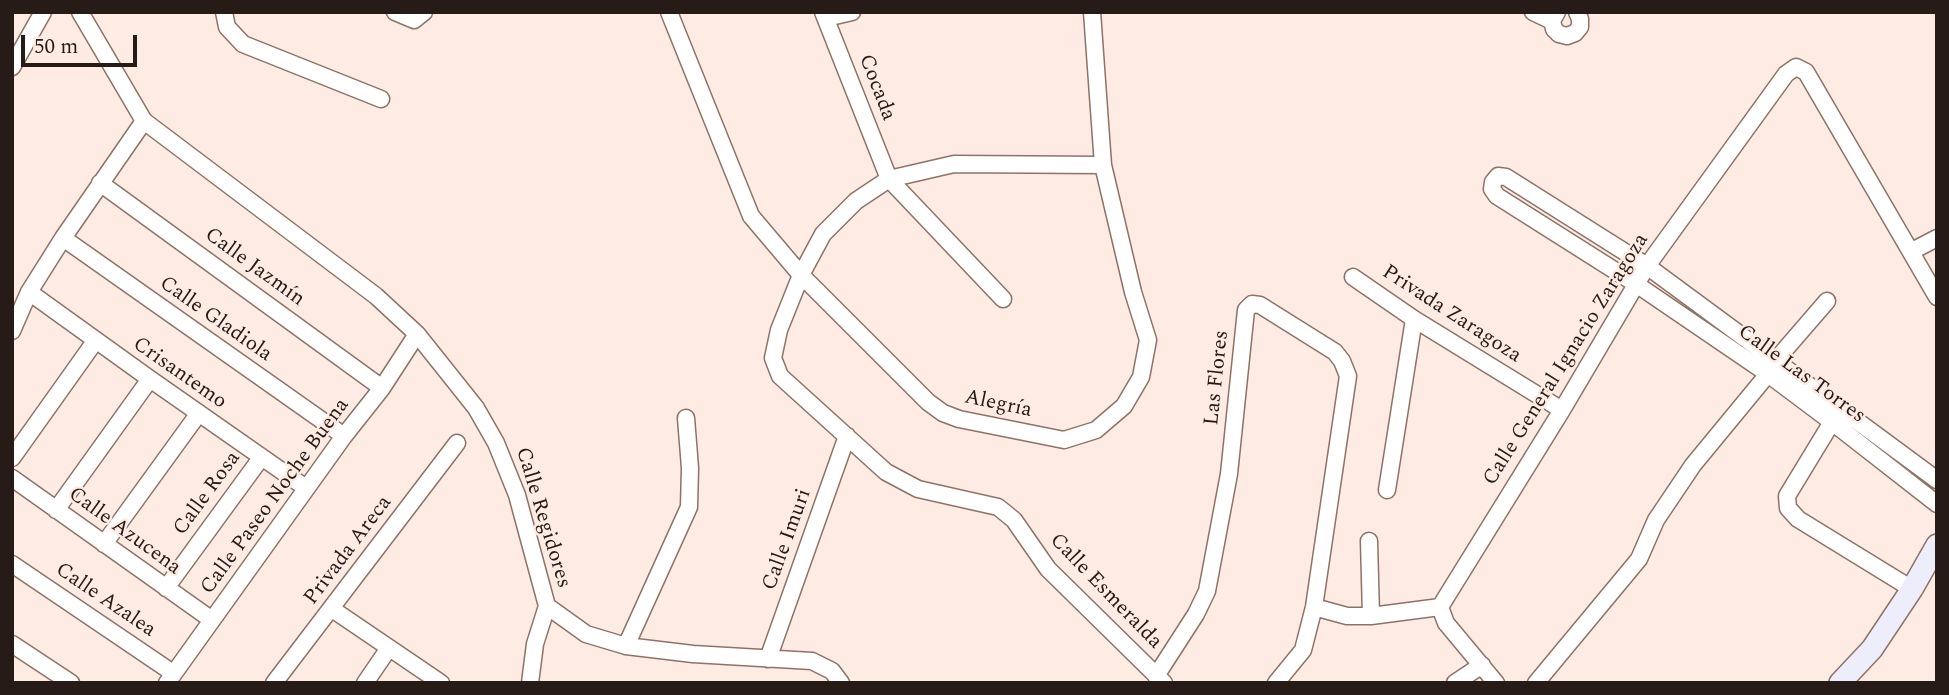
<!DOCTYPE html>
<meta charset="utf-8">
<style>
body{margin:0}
#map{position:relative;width:1949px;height:695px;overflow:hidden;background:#feece4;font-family:Spectral,serif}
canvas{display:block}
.frame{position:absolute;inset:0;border:14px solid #261b17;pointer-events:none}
.scale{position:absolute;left:21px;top:35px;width:116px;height:32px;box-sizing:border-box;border:4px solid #261b17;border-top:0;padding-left:9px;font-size:21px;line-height:24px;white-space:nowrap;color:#261b17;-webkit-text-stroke:5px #feece4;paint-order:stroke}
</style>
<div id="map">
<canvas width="1949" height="695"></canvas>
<div class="frame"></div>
<div class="scale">50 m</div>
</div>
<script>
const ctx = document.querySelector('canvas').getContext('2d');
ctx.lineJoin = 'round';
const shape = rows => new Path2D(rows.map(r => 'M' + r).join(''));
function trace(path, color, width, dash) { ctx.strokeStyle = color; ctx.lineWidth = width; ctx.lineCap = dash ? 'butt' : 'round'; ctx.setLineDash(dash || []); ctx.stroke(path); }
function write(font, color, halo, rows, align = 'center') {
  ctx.font = font + ' Spectral,serif'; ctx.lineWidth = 5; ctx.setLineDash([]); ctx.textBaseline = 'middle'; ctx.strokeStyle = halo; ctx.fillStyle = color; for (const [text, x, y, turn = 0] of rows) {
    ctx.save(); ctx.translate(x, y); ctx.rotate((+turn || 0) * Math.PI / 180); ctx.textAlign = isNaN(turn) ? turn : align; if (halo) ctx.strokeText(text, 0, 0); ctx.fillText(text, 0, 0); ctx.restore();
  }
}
const minor = shape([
 [80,12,144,121,376,296,417,334,476,408,496,443,517,495,547,606,586,634,626,646,693,654,812,661,832,671,841,683],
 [224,12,227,27,243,44,381,99],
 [395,12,414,20,424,12],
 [669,12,751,216,801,275,928,402,943,413,959,419,1064,440,1096,430,1124,406,1141,377,1148,340,1133,292,1103,165,1092,12],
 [823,12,889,179,1003,299],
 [1533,12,1552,21],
 [1557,12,1552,21,1554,29,1559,34,1567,36,1575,33,1580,27,1580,19,1577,12],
 [826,18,852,12],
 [12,67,43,12],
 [1103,165,954,164,889,179,856,201,823,234,801,275,779,330,773,358,780,376,886,472,918,489,998,507,1014,520,1048,569,1164,683],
 [100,183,382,388],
 [63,238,344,436],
 [1912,251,1937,238],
 [1353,277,1414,319,1562,410],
 [29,292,150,379,306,488],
 [12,331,29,292,63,238,144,121],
 [1832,422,1787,496,1788,508,1798,519,1912,589],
 [12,458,96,340],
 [12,478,212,620],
 [1937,480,1647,266,1506,177,1498,176,1493,182,1492,189,1497,196,1636,284,1768,374,1832,422,1937,504],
 [1387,490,1414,319],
 [56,510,150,379],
 [1369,541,1371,616],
 [104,544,199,413],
 [12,564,173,673],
 [166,588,261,458],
 [1314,607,1347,616,1371,616,1440,607],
 [1440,607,1562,410,1647,266,1786,74,1796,67,1806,72,1937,297],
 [1440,607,1446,623,1496,683],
 [332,609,441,683],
 [12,644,71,683],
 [626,646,689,507,690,468,686,418],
 [768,659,847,436],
 [1156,676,1196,614,1207,591,1229,474,1246,310,1252,304,1260,305,1335,352,1342,361,1348,376,1314,607,1303,650,1276,683],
 [167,683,344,436,382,388,417,334],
 [274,683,457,443],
 [365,683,389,648],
 [530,683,535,644,547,606],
 [1455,683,1482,665],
 [1536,683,1639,559,1656,520,1693,465,1768,374,1776,360,1827,301]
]);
const secondary = shape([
 [1840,683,1872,649,1912,589,1937,545]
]);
const streetNames = [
 ["Cocada",876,88,69],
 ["Calle Jazmín",254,268,36],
 ["Privada Zaragoza",1451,315,33],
 ["Calle Gladiola",215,320,35],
 ["Calle General Ignacio Zaragoza",1567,360,-58],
 ["Crisantemo",179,374,35],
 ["Calle Las Torres",1801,375,36],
 ["Las Flores",1218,378,-84],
 ["Alegría",998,405,12],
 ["Calle Rosa",208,494,-54],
 ["Calle Paseo Noche Buena",276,497,-54],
 ["Calle Regidores",542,518,73],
 ["Calle Azucena",124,532,36],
 ["Calle Imuri",788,540,-70],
 ["Privada Areca",349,551,-53],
 ["Calle Esmeralda",1105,592,46],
 ["Calle Azalea",105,601,34]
];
trace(minor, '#8d7367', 19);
trace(secondary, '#8d7367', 24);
trace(minor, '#fff', 16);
trace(secondary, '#ededfc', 21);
write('21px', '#261b17', '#feece4', streetNames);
</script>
